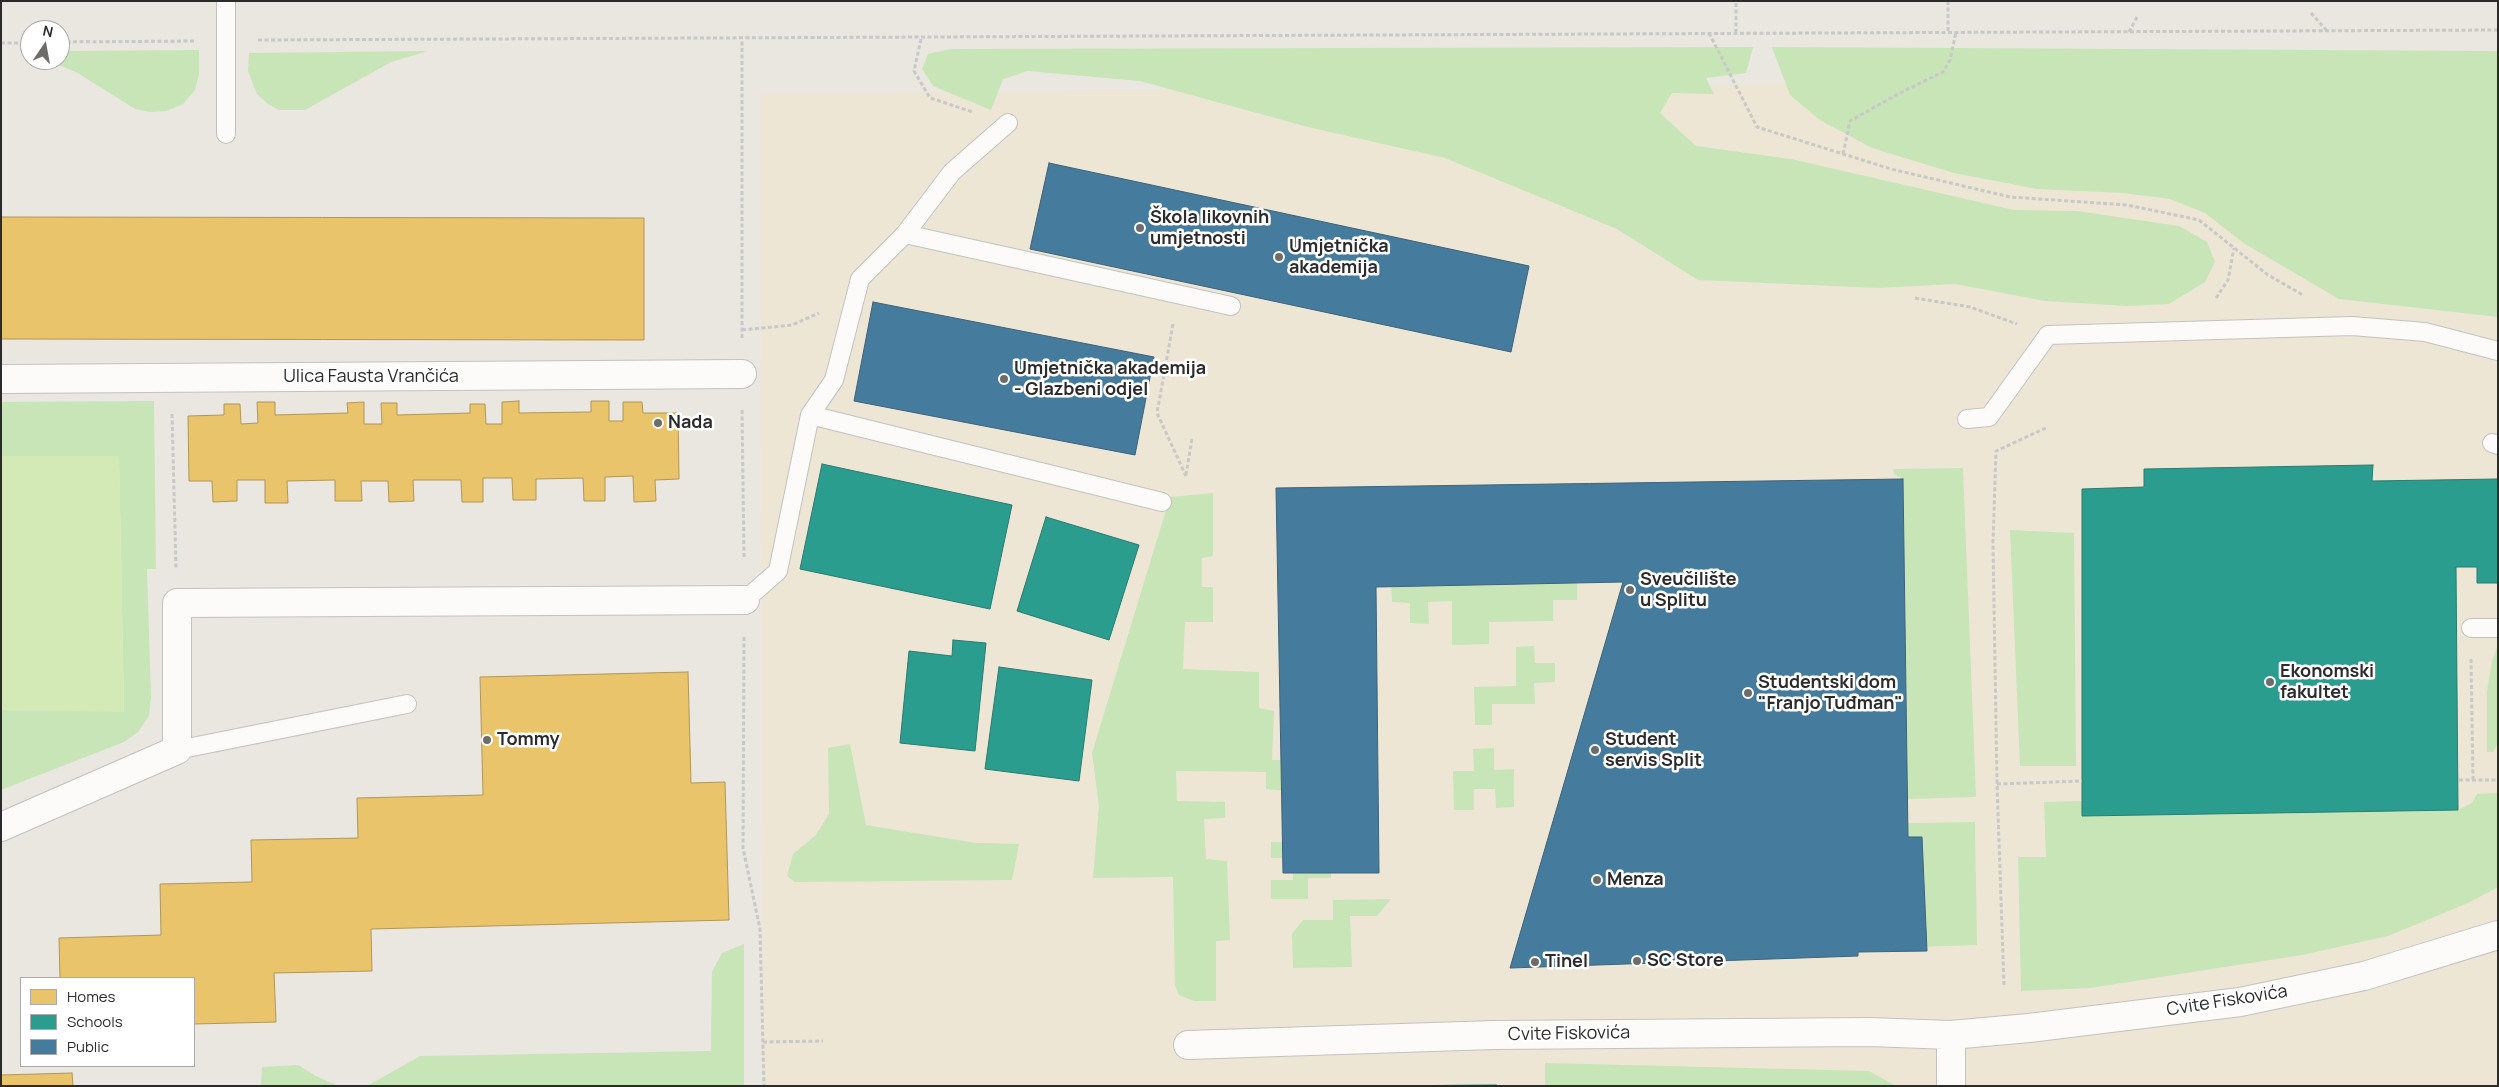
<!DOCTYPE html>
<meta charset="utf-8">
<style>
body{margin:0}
#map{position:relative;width:2499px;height:1087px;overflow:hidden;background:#eae6e0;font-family:Manrope,sans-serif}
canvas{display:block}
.frame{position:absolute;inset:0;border:2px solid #2b2b2b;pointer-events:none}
.legend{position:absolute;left:20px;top:977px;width:175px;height:90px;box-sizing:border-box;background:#fff;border:1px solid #aaa;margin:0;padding:6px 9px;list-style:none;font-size:15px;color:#2b2b2b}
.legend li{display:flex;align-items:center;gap:10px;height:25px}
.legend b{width:25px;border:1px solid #aaa}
.north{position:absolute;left:20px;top:20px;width:50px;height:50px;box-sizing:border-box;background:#fff;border:1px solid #aaa;border-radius:50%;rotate:12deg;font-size:14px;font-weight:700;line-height:20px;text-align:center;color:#2b2b2b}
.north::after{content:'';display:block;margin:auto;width:18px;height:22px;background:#6e6c6a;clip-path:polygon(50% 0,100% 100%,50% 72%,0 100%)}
</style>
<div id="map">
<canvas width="2499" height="1087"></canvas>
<div class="frame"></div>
<ul class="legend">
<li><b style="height:14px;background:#e9c46a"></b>Homes</li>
<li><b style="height:14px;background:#2a9d8f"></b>Schools</li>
<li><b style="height:14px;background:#457b9d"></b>Public</li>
</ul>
<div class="north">N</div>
</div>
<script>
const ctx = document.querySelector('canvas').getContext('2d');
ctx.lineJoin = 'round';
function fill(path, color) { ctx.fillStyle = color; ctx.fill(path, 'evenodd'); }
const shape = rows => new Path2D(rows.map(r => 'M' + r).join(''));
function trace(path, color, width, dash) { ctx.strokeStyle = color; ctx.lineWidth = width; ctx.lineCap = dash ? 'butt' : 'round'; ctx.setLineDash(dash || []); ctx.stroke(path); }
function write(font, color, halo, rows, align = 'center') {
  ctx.font = font + ' Manrope,sans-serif'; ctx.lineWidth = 5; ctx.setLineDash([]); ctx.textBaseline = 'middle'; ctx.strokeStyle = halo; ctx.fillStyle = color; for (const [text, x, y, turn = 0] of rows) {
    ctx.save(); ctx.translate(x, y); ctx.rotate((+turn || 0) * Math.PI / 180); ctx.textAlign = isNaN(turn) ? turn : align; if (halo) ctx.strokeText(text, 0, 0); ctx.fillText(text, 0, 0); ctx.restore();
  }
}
const education = shape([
 [2498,77,2498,1086,763,1086,761,94]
]);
const green = shape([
 [1753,47,1746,73,1706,78,1714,94,1672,93,1660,113,1696,146,1791,159,2014,210,2077,211,2179,226,2207,242,2215,262,2205,282,2169,304,2126,306,2045,301,1955,284,1878,288,1698,280,1617,229,1445,158,1308,127,1140,81,1028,71,1003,79,991,110,933,86,922,69,928,54,951,49],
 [1772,47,2498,51,2498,317,2339,299,2245,244,2205,213,2170,199,2123,193,2037,189,1954,173,1872,148,1820,120,1790,95],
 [199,50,199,74,195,90,183,104,166,111,150,112,135,109,76,72,46,60,60,60,60,51],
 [428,51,391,62,305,110,279,110,268,104,257,94,248,71,249,53],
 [154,401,156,569,147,569,151,697,149,716,138,732,124,742,1,790,1,710,124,711,119,456,1,456,1,402],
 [1963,468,1976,797,1908,799,1903,479,1894,474,1893,469],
 [1213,493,1213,556,1202,558,1202,587,1213,587,1213,622,1185,622,1183,669,1259,672,1259,708,1274,711,1272,760,1286,760,1286,791,1266,789,1266,772,1176,771,1177,801,1225,802,1225,818,1204,819,1206,859,1227,861,1230,940,1216,941,1216,1001,1194,1001,1179,995,1175,985,1173,877,1093,878,1099,806,1092,753,1170,497],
 [2010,530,2074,533,2076,766,2020,766],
 [1577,579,1577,600,1553,600,1553,621,1489,622,1489,644,1452,645,1452,601,1428,602,1429,624,1410,623,1410,603,1392,602,1391,582],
 [2498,645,2498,743,2493,752,2487,752,2487,691,2492,661],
 [1534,646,1535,663,1555,663,1555,682,1534,683,1535,704,1492,704,1492,725,1475,725,1474,687,1516,686,1516,647],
 [850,744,866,825,976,843,1019,844,1012,880,795,882,787,876,793,854,816,835,829,814,828,748],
 [1494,748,1494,770,1514,769,1514,807,1496,808,1495,789,1474,789,1474,810,1454,810,1453,771,1474,771,1473,749],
 [2498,793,2498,887,2468,903,2388,936,2302,955,2090,988,2021,991,2018,857,2046,857,2044,802,2082,801,2083,816,2458,810,2472,803,2477,794],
 [1975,822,1977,945,1858,949,1851,824],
 [1271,842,1305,843,1331,859,1331,878,1308,878,1308,899,1271,899,1271,880,1293,880,1293,858,1271,858],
 [1391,899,1377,916,1350,916,1352,967,1293,968,1292,934,1303,920,1333,920,1333,900],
 [744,944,744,1086,367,1086,420,1056,711,1051,712,972,722,953],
 [1545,1063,1869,1071,1896,1086,1545,1086],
 [298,1065,316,1076,338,1086,261,1086,262,1067]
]);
const pitch = shape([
 [1,456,119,456,124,712,1,710]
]);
const homes = shape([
 [1,217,644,218,644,340,1,339,1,217],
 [519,401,519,413,591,412,591,401,609,401,609,421,623,421,623,402,642,402,643,413,678,413,679,479,655,480,656,501,634,502,633,476,605,477,605,501,584,501,583,478,536,479,536,500,513,500,512,478,483,478,483,502,462,502,461,480,413,480,414,501,389,502,388,481,361,481,362,501,335,501,335,480,287,481,288,503,265,503,265,480,237,480,237,501,213,502,212,481,189,481,188,416,224,415,224,404,240,404,241,424,258,423,257,402,275,402,275,415,348,413,347,403,364,402,364,424,382,424,381,403,397,403,397,415,470,413,470,404,485,404,486,424,502,424,502,402,519,401],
 [688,672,691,783,725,782,729,920,371,929,372,971,274,973,276,1022,194,1024,194,978,60,978,59,938,161,935,160,884,252,882,251,840,358,838,357,798,483,795,480,677,688,672],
 [72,1073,73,1086,1,1086,1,1075,72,1073]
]);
const schools = shape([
 [822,464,1012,505,990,609,800,569,822,464],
 [2373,465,2372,481,2498,479,2498,583,2477,583,2477,567,2456,567,2458,810,2082,816,2082,489,2144,487,2144,469,2373,465],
 [1046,517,1139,545,1109,640,1017,611,1046,517],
 [953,640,986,643,975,751,900,743,909,651,952,656,953,640],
 [999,667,1092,680,1079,781,985,769,999,667],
 [1496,1085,1496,1086,1373,1086,1496,1085]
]);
const public = shape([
 [1049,163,1529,266,1511,352,1030,249,1049,163],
 [873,302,1154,357,1135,455,854,401,873,302],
 [1903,479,1908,837,1922,837,1927,951,1858,952,1858,956,1510,968,1623,582,1376,587,1379,873,1283,873,1276,488,1903,479]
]);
const path = shape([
 [1948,1,1948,31],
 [2311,13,2327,31],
 [2129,32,2138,15],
 [1709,33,1757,127,1891,169,2010,197,2127,205,2199,220,2268,275,2303,295],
 [1736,33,1736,1],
 [921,39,914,71,930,98,973,112],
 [258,40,2498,30],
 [60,42,194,41],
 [1,43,30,43],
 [1843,154,1850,121,1898,94,1943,72,1950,60,1956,32],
 [1915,298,1970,307,2017,324],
 [2216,298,2228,280,2234,248],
 [1173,324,1157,413,1186,476],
 [742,330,792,325,819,313],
 [742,338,742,39],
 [742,410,744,558],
 [172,414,176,568],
 [1186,475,1192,438],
 [744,637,743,848,760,929,764,1086],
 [2471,659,2473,780],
 [2459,780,2498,780],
 [1997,784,2082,781],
 [2004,985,1997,784,1993,543,1996,451,2048,427],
 [763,1042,823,1041]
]);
const lane = shape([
 [226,1,226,134],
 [905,234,952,172,1008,123],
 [810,415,834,380,860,279,905,234,1231,306],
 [1967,419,1989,417,2048,335,2352,326,2425,332,2498,351],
 [2492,443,2498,445],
 [745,600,778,571,810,415,1162,502],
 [2471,628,2498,628],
 [177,750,407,704]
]);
const street = shape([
 [1,379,742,374],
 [1,827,177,750,177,603,745,600],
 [1951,1035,1951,1086],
 [1188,1045,1494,1035,1869,1032,1951,1035,2029,1028,2240,1002,2364,976,2498,935]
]);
const markers = [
 [1140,228,5,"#6e6c6a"],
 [1279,257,5,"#6e6c6a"],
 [1004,379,5,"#6e6c6a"],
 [658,423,5,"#6e6c6a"],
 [1630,590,5,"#6e6c6a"],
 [2270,682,5,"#6e6c6a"],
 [1748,693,5,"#6e6c6a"],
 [487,740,5,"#6e6c6a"],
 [1595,750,5,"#6e6c6a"],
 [1597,880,5,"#6e6c6a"],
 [1637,961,5,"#6e6c6a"],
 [1535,962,5,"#6e6c6a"]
];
const poiNames = [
 ["Škola likovnih",1150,218],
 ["umjetnosti",1150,239],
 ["Umjetnička",1289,247],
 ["akademija",1289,268],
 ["Umjetnička akademija",1014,369],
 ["- Glazbeni odjel",1014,390],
 ["Nada",668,423],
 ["Sveučilište",1640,580],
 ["u Splitu",1640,601],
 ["Ekonomski",2280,672],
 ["fakultet",2280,693],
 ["Studentski dom",1758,683],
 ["\"Franjo Tuđman\"",1758,704],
 ["Tommy",497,740],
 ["Student",1605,740],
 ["servis Split",1605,761],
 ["Menza",1607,880],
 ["SC Store",1647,961],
 ["Tinel",1545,962]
];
const streetNames = [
 ["Ulica Fausta Vrančića",371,377],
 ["Cvite Fiskovića",2227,1001,-9],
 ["Cvite Fiskovića",1569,1034,-1]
];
fill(education, '#ede6d5');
fill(green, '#c8e5b8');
fill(pitch, '#d3eab6');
fill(homes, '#e9c46a');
trace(homes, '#b09657', 1);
fill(schools, '#2a9d8f');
trace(schools, '#2a7b71', 1);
fill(public, '#457b9d');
trace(public, '#3d637b', 1);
trace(lane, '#c3c2c1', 20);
trace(street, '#c3c2c1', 30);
trace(path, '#c8c8c7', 3, [4, 2.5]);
trace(lane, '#fcfbfa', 18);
trace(street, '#fcfbfa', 28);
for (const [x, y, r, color] of markers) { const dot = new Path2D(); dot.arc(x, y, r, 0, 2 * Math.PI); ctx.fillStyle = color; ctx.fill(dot); trace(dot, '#fff', 2); }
write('bold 18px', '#2b2b2b', '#fff', poiNames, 'left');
write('18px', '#2b2b2b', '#fff', streetNames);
</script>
